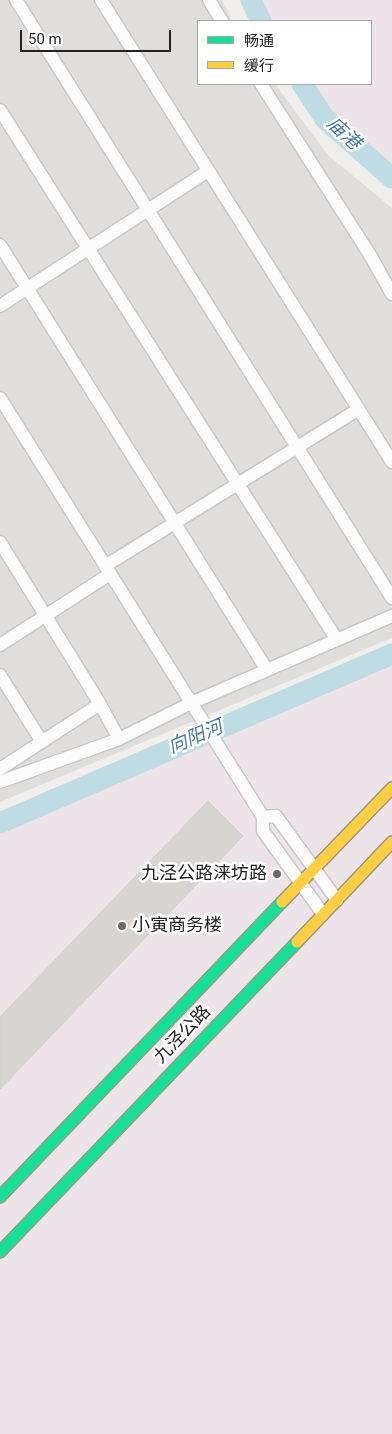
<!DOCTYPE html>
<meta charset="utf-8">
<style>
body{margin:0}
#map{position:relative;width:392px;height:1434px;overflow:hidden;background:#f0eeeb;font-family:Roboto,"Noto Sans SC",sans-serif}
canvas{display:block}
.legend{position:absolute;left:197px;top:20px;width:175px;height:65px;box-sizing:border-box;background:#fff;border:1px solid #a7a7a7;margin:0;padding:6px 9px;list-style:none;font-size:15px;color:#222}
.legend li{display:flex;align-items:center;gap:10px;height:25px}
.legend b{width:25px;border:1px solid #a7a7a7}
.scale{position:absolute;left:20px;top:30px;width:151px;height:22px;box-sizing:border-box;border:2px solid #222;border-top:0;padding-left:6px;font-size:15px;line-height:18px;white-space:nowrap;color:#222;-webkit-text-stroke:4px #fff;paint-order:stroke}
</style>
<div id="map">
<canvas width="392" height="1434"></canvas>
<ul class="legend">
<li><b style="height:6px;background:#16e098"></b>畅通</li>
<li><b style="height:6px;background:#ffcf43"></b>缓行</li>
</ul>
<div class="scale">50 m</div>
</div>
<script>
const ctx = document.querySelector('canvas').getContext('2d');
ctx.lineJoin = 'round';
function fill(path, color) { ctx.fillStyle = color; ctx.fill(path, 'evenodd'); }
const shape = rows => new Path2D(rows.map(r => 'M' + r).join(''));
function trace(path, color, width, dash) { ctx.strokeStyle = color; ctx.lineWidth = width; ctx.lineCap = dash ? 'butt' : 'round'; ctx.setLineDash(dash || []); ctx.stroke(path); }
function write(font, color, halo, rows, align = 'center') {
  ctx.font = font + ' Roboto,"Noto Sans SC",sans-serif'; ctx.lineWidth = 5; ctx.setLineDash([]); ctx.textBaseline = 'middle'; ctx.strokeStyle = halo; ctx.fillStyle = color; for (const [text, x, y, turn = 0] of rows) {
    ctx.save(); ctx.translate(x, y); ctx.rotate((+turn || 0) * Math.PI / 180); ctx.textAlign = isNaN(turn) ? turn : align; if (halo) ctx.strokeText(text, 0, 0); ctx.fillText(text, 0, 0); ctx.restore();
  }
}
const residential = shape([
 [0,0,222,0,232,21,198,21,198,84,275,84,328,155,392,208,392,638,0,802]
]);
const industrial = shape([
 [245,0,392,0,392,186,324,127,295,84,371,84,371,21,254,21],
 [392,650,392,1434,0,1434,0,817]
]);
const canal = shape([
 [251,0,261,21],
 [302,84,325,119,392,178],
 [0,823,392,654]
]);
const building = shape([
 [208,801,243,836,0,1089,0,1017,208,801]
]);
const lane = shape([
 [16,0,392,598],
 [101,0,392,462],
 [209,0,222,21],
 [261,84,370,255,392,294],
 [0,110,337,640],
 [0,245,267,670],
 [0,306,208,171],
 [0,398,263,817,263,831,323,914],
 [0,542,100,704,119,739],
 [105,566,359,409],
 [0,645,110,574],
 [0,675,42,742],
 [0,769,100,704],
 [0,782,119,739,191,703,392,616],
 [263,817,276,816,337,900]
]);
const fast = shape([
 [0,1197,282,902],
 [0,1252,297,942]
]);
const slow = shape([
 [282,902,392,788],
 [297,942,392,842]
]);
const markers = [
 [277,874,5,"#6a6968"],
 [122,926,5,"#6a6968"]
];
const poiNames = [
 ["九泾公路涞坊路",267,874],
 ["小寅商务楼",132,926,"left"]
];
const streetNames = [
 ["九泾公路",183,1035,-46]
];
const waterNames = [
 ["庙港",343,134,43],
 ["向阳河",196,738,-23]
];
fill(residential, '#dfdedc');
fill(industrial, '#ede4e9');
trace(canal, '#bfdbe3', 21);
fill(building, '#d7d4d2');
trace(building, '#d3d0cc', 1);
trace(lane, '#c9c8c7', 15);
trace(fast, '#999a82', 14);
trace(slow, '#999a82', 14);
trace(lane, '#fdfcfc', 12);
trace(fast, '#16e098', 11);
trace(slow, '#ffcf43', 11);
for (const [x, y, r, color] of markers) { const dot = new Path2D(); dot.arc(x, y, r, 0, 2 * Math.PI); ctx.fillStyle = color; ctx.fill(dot); trace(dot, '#fff', 2); }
write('18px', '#222', '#fff', poiNames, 'right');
write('18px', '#222', '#fff', streetNames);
write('italic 19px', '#4a7aab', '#fff', waterNames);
</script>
